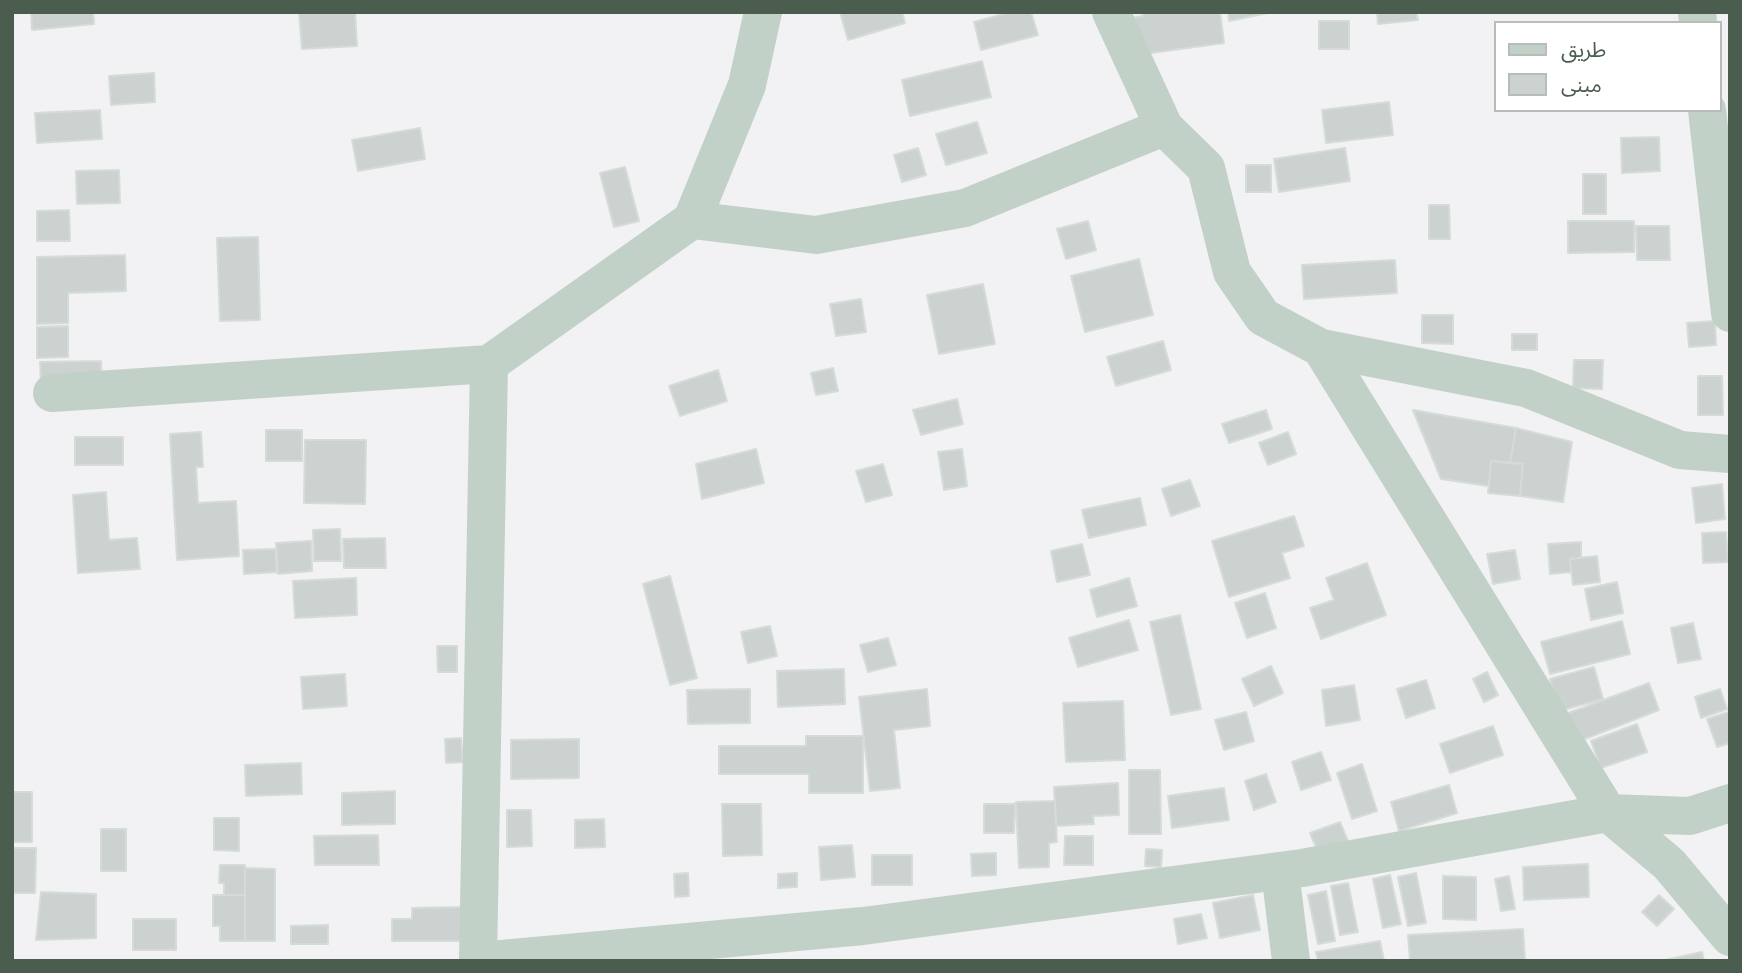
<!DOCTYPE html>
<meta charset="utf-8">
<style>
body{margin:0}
#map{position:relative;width:1742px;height:973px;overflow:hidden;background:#f2f1f3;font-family:Barlow,"Noto Sans Arabic",sans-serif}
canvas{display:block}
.frame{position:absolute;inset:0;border:14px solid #4a5d4f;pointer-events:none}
.legend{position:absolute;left:1494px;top:21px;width:228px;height:91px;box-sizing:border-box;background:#fff;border:2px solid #b7beb9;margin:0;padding:9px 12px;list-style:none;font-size:21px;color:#4a5d4f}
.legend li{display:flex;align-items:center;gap:14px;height:35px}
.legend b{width:35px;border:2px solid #b7beb9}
</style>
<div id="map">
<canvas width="1742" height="973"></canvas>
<div class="frame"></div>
<ul class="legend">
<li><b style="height:9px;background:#c2d1c7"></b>طريق</li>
<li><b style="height:19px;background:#cbd2cf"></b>مبنى</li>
</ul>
</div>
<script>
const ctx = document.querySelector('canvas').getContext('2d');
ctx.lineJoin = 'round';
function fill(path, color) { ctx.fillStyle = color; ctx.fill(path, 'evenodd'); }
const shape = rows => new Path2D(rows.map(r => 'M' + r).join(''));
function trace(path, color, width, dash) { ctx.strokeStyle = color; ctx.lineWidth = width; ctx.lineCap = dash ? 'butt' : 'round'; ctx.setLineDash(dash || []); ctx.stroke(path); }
const building = shape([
 [31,12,93,12,94,24,32,30,31,12],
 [299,12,355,12,357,46,302,49,299,12],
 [840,12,902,12,905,23,848,40,840,12],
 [1011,12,1031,12,1038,35,981,50,974,22,1011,12],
 [1143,12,1220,12,1224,43,1136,55,1131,18,1143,16,1143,12],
 [1228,12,1273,12,1229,21,1228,12],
 [1377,12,1416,12,1418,20,1378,24,1377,12],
 [1319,21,1349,21,1349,49,1319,49,1319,21],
 [982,61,991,97,910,116,902,80,982,61],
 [154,73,155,102,111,105,109,76,154,73],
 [1389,102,1393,135,1326,143,1322,110,1389,102],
 [100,110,102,139,37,143,35,113,100,110],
 [977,122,987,153,946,165,936,134,977,122],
 [420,128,425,159,358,171,352,140,420,128],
 [1659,137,1660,171,1622,173,1621,138,1659,137],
 [918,148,926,175,902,182,894,155,918,148],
 [1345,148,1350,181,1279,192,1274,159,1345,148],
 [1246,165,1271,165,1271,192,1246,192,1246,165],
 [625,167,639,221,614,227,600,173,625,167],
 [119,170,120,203,77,204,76,171,119,170],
 [1583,174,1606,174,1606,214,1583,214,1583,174],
 [1429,205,1449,205,1450,239,1429,239,1429,205],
 [69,210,70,241,37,241,37,211,69,210],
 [1088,221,1096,250,1066,259,1057,229,1088,221],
 [1568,221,1634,221,1634,252,1568,253,1568,221],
 [1636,226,1669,226,1670,260,1637,260,1636,226],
 [258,237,260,320,220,321,217,238,258,237],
 [125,255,126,291,68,293,68,323,37,324,37,257,125,255],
 [1139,259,1153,315,1085,332,1071,276,1139,259],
 [1395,260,1397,293,1304,299,1302,265,1395,260],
 [983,284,995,344,939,354,927,295,983,284],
 [861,299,866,332,836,336,830,304,861,299],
 [1422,315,1453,315,1453,344,1422,343,1422,315],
 [1715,321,1716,345,1689,347,1687,323,1715,321],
 [68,326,68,357,37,358,37,327,68,326],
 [1512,334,1537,334,1537,350,1512,350,1512,334],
 [1163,341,1171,370,1116,386,1107,357,1163,341],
 [1574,360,1603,360,1602,389,1573,388,1574,360],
 [101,361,102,385,41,386,40,362,101,361],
 [833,368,838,391,816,395,811,373,833,368],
 [718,370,727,401,680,416,669,386,718,370],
 [1698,376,1722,376,1723,415,1698,415,1698,376],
 [957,399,963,424,921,435,913,410,957,399],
 [1266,410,1272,429,1229,443,1222,424,1266,410],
 [1413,410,1516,428,1510,463,1491,461,1489,486,1441,479,1413,410],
 [1516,428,1572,442,1563,502,1520,496,1523,464,1510,463,1516,428],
 [266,430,302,430,302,461,266,461,266,430],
 [201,432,203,467,196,467,198,503,236,501,239,556,177,560,170,434,201,432],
 [1288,432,1296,454,1268,465,1259,443,1288,432],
 [75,437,123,437,123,465,75,465,75,437],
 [305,440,366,440,365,504,304,503,305,440],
 [756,449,764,483,702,499,696,464,756,449],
 [962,449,967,486,944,490,938,452,962,449],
 [1491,461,1523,464,1520,496,1488,493,1491,461],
 [883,464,892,495,866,502,856,471,883,464],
 [1190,480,1200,506,1171,516,1162,489,1190,480],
 [1722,484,1725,519,1696,523,1692,488,1722,484],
 [106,492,109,540,137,538,140,569,78,573,73,495,106,492],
 [1140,498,1146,525,1089,538,1082,510,1140,498],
 [1294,516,1304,546,1282,553,1290,578,1229,597,1212,541,1294,516],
 [340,529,341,561,314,561,313,530,340,529],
 [1726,532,1728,562,1703,563,1702,533,1726,532],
 [385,538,386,568,344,568,343,539,385,538],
 [311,541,312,571,278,574,276,543,311,541],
 [1581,542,1581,558,1570,559,1571,572,1550,574,1548,544,1581,542],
 [1082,544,1090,575,1057,582,1051,551,1082,544],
 [275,549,277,572,244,574,243,550,275,549],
 [1515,550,1520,579,1493,584,1487,554,1515,550],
 [1597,556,1600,582,1573,585,1570,559,1597,556],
 [1367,563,1386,615,1321,639,1310,608,1334,600,1326,578,1367,563],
 [670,576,697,678,670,685,643,584,670,576],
 [356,578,357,615,295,618,293,581,356,578],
 [1129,578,1137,606,1097,617,1090,590,1129,578],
 [1617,582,1623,613,1591,620,1585,589,1617,582],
 [1265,593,1276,628,1247,638,1235,603,1265,593],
 [1180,615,1201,709,1171,715,1150,622,1180,615],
 [1129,620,1138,650,1078,667,1069,638,1129,620],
 [1622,621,1630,654,1550,674,1541,642,1622,621],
 [1693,623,1701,659,1678,663,1671,628,1693,623],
 [770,626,777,656,748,663,741,632,770,626],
 [888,638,896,665,868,672,860,645,888,638],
 [437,646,457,646,457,672,438,672,437,646],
 [1271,666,1283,693,1254,706,1242,679,1271,666],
 [1594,667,1603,699,1559,711,1550,679,1594,667],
 [844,669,845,704,778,707,777,671,844,669],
 [1487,672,1498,695,1484,702,1473,679,1487,672],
 [345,674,347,706,303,709,301,677,345,674],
 [1426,680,1435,708,1406,718,1397,689,1426,680],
 [1649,683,1659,710,1577,742,1566,714,1649,683],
 [1354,685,1360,720,1326,726,1322,690,1354,685],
 [750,689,750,723,688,724,687,690,750,689],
 [927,689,930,726,894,730,900,788,870,791,859,697,927,689],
 [1720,689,1727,709,1701,718,1695,697,1720,689],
 [1123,701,1125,760,1066,762,1063,703,1123,701],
 [1246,712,1254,741,1224,750,1215,720,1246,712],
 [1729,712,1730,743,1717,747,1707,719,1729,712],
 [1637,724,1647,752,1601,768,1591,741,1637,724],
 [1493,726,1503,755,1450,773,1440,744,1493,726],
 [806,736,863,736,863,793,809,793,809,774,719,774,719,746,806,746,806,736],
 [461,738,463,762,446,763,445,739,461,738],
 [579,739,579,778,511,779,511,740,579,739],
 [1321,752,1331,780,1301,790,1292,762,1321,752],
 [301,763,302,794,246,796,245,765,301,763],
 [1362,764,1377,811,1352,819,1337,773,1362,764],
 [1129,770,1160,770,1161,834,1129,834,1129,770],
 [1266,774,1276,802,1254,810,1245,781,1266,774],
 [1118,783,1119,815,1093,816,1094,824,1056,826,1054,787,1118,783],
 [1449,785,1457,813,1399,831,1391,802,1449,785],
 [1224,788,1229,820,1172,828,1168,796,1224,788],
 [395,791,395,824,342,825,342,793,395,791],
 [12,792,32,792,32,842,12,842,12,792],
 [1055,801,1057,842,1049,843,1049,867,1019,868,1016,802,1055,801],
 [722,804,761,804,762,855,723,856,722,804],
 [984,804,1015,804,1014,833,984,833,984,804],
 [507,810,531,810,532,846,507,847,507,810],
 [214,818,239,818,239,851,214,850,214,818],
 [604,819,605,847,575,848,575,820,604,819],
 [1340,822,1348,841,1318,852,1310,833,1340,822],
 [101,829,126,829,126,871,101,871,101,829],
 [378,835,379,865,315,865,314,836,378,835],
 [1065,836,1093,836,1093,865,1064,865,1065,836],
 [852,845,855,877,821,880,819,847,852,845],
 [12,848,36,848,35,893,12,893,12,848],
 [1146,849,1162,850,1161,867,1145,866,1146,849],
 [996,853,996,875,972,876,971,854,996,853],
 [872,855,912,855,912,885,872,885,872,855],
 [1588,864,1589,897,1524,900,1523,867,1588,864],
 [220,865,245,865,245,895,224,895,224,883,219,883,220,865],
 [245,868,275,869,275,941,245,941,245,868],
 [688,873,689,896,675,897,674,874,688,873],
 [797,873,797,887,778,888,778,874,797,873],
 [1416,873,1426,923,1408,926,1398,877,1416,873],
 [1390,875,1401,924,1383,928,1373,879,1390,875],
 [1443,876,1476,877,1476,920,1443,919,1443,876],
 [1509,876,1515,909,1501,911,1495,879,1509,876],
 [1348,883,1358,932,1340,935,1331,886,1348,883],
 [1326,891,1335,941,1318,944,1308,895,1326,891],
 [41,892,96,894,96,938,36,940,41,892],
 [213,895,245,895,245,941,220,941,220,926,213,926,213,895],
 [1253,895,1260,930,1220,938,1213,903,1253,895],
 [1659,895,1674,909,1657,926,1642,912,1659,895],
 [464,907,465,941,392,941,392,919,412,919,412,908,464,907],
 [1201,914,1207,938,1178,944,1174,919,1201,914],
 [133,919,176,919,176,950,133,950,133,919],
 [328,925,328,944,291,944,291,926,328,925],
 [1523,929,1525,961,1410,961,1408,935,1523,929],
 [1380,941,1384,961,1318,961,1316,952,1380,941],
 [1702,952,1704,961,1660,961,1702,952]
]);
const minor = shape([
 [1111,12,1164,127,1206,168,1232,272,1263,317,1321,348,1608,813,1669,864,1730,937],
 [1697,12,1698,23],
 [1707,110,1730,313],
 [692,220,816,235,965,208,1164,127],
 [1321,348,1526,388,1680,450,1730,454],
 [52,393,489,364,692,220,747,85,763,12],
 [1280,871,1291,961],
 [478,961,489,364],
 [480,961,863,926,1302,868,1608,813,1690,816,1730,803]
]);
fill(building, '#cbd2cf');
trace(building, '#d5dcd8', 2);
trace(minor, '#c2d1c7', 38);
</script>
